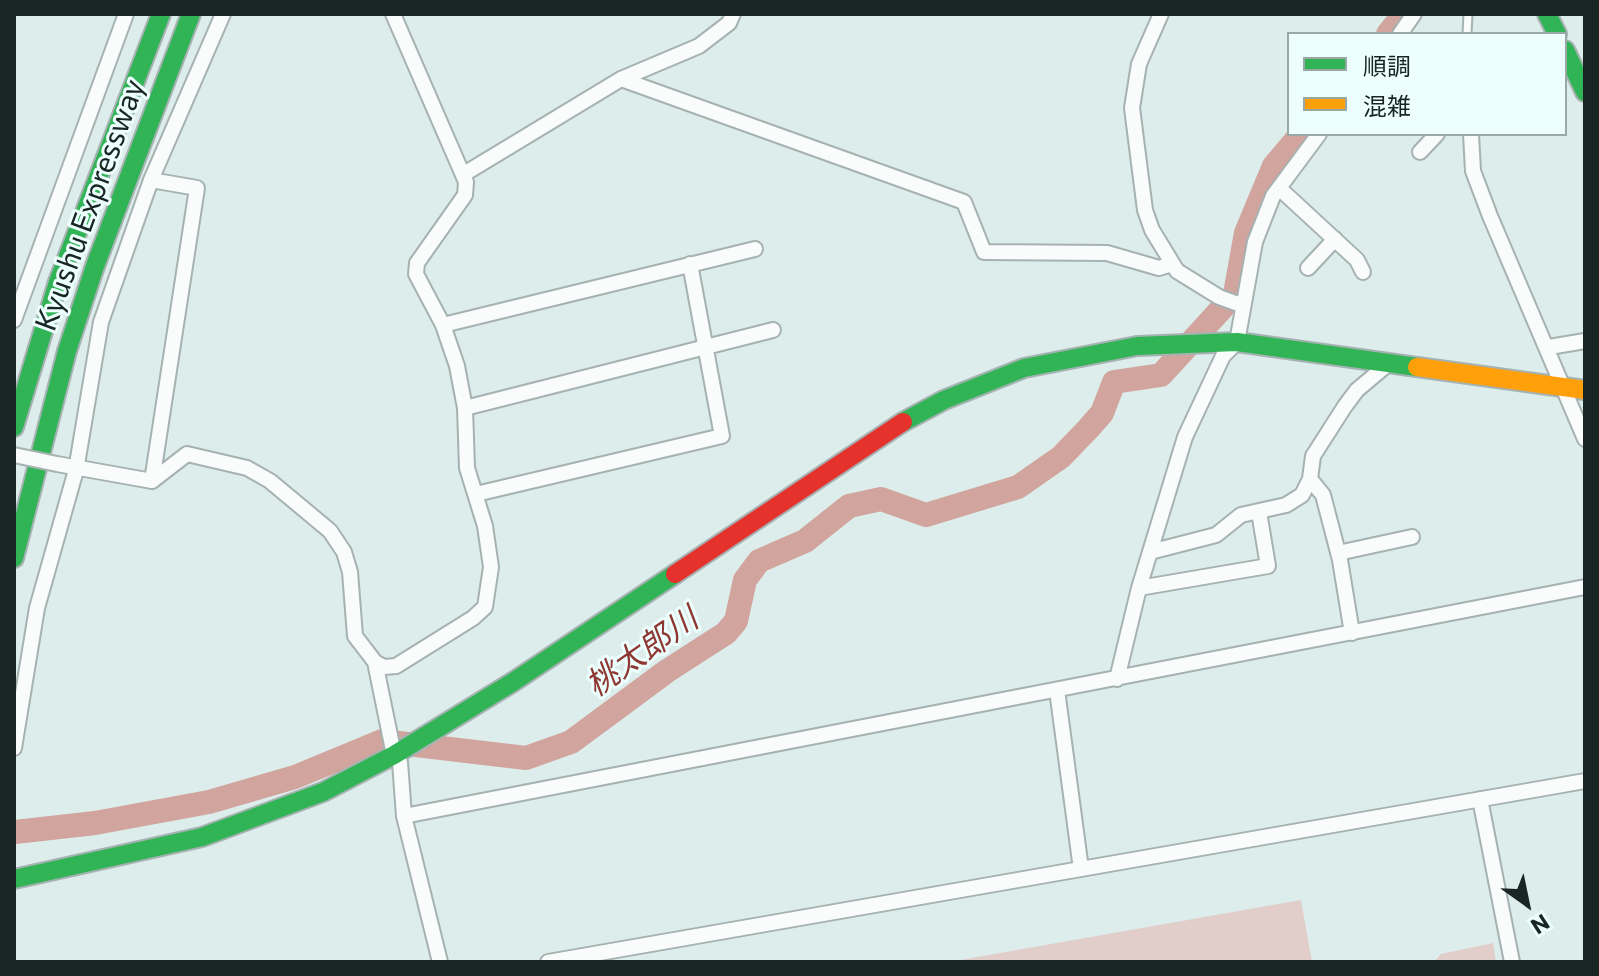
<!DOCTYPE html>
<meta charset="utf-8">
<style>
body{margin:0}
#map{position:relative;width:1599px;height:976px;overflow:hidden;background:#ddedeb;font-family:Commissioner,"Noto Sans JP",sans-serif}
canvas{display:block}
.frame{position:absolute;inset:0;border:16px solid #192523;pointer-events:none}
.legend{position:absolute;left:1287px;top:32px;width:280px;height:104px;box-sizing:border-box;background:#ecfffc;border:2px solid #98a8a5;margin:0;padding:10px 14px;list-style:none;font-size:24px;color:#192523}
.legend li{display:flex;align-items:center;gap:16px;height:40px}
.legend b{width:40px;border:2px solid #98a8a5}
.north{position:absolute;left:1487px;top:864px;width:80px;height:80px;-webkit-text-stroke:6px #ecfffc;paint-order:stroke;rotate:147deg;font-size:22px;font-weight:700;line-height:32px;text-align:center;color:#192523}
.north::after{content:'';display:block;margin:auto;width:28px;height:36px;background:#192523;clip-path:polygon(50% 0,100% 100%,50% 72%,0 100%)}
</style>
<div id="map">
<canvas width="1599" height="976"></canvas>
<div class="frame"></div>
<ul class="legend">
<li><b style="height:10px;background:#30b455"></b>順調</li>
<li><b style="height:10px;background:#ff9f0a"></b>混雑</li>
</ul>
<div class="north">N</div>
</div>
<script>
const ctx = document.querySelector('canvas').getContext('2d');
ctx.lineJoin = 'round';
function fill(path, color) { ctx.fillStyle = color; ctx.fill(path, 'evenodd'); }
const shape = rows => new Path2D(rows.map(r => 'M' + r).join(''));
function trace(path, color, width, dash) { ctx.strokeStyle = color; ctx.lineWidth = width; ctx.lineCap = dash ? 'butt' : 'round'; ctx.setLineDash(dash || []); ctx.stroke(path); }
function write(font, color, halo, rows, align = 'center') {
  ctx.font = font + ' Commissioner,"Noto Sans JP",sans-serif'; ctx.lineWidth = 6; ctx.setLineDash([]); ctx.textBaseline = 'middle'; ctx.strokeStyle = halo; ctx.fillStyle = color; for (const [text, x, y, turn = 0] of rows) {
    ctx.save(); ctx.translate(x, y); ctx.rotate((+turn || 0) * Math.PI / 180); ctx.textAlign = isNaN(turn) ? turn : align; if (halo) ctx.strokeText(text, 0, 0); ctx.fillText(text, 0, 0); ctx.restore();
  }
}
const green = shape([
 [1301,900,1312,962,949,962],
 [1493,943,1496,962,1434,962,1441,954]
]);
const river = shape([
 [1388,34,1404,14],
 [15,832,95,823,209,802,295,777,382,741,526,758,571,742,667,671,726,633,736,621,745,580,759,561,805,541,849,506,881,499,926,515,1018,487,1061,457,1088,429,1102,413,1114,382,1161,375,1235,294,1246,233,1274,166,1301,134]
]);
const lane = shape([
 [1467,34,1468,14]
]);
const street = shape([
 [1161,14,1139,64,1132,108,1145,210,1152,230,1177,271],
 [1400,34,1414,14],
 [621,79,964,202,984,252,1107,253,1159,268,1172,264,1177,271,1219,297,1241,305],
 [1471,134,1473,171,1490,216,1585,439],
 [1420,152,1437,134],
 [464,174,621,79,699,46,729,23,733,14],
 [151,180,197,188,152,481],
 [1279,188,1357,260,1363,272],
 [1308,268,1335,239],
 [14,320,126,14],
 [443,325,755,249],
 [1549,347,1585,341],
 [465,408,773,330],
 [57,464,152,481,187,454,247,468,270,481,330,531,344,552,350,572,355,636,375,662,384,667,396,666,473,618,485,607,491,567,485,526,467,468,465,408,457,366,443,325,416,274,417,263,465,195,466,182,393,14],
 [1310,479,1323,495,1340,560,1352,633],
 [476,494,722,436,690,264],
 [1150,552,1216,535,1241,515,1286,505,1302,495,1310,479,1313,456,1345,406,1357,390,1388,364],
 [1338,553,1412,537],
 [1139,588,1268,566,1259,512],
 [375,662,394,755,400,762,404,816,440,962],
 [1117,679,1139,588,1185,437,1223,356,1237,342,1255,242,1273,196,1319,134],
 [1057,690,1081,869],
 [14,748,37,608,76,470,101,322,151,180,223,14],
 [1480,799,1512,962],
 [404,816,1585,587],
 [548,962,1585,781]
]);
const fast = shape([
 [1547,14,1557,34],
 [1565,50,1585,92],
 [903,422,944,400,1024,368,1137,346,1237,342,1417,367],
 [14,427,58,282,161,14],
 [14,558,67,351,95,266,191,14],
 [14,879,202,837,323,792,394,755,513,682,675,574]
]);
const slow = shape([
 [1417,367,1585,390]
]);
const jam = shape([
 [675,574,903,422]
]);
const streetBridge = shape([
 [14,455,57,464]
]);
const streetNames = [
 ["Kyushu Expressway",90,205,-70]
];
const waterNames = [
 ["桃太郎川",642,652,-35]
];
fill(green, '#e1cdc9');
trace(river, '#d1a49d', 24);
trace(lane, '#a5b2b1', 11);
trace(street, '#a5b2b1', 18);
trace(fast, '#a5b2b1', 22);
trace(slow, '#a5b2b1', 22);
trace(jam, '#a5b2b1', 22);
trace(lane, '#fafcfc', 7);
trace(street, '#fafcfc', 14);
trace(fast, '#30b455', 18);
trace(slow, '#ff9f0a', 18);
trace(jam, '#e5322d', 18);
trace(streetBridge, '#a5b2b1', 18, []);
trace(streetBridge, '#fafcfc', 14);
write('30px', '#192523', '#ecfffc', streetNames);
write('italic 32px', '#8f3732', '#ecfffc', waterNames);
</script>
